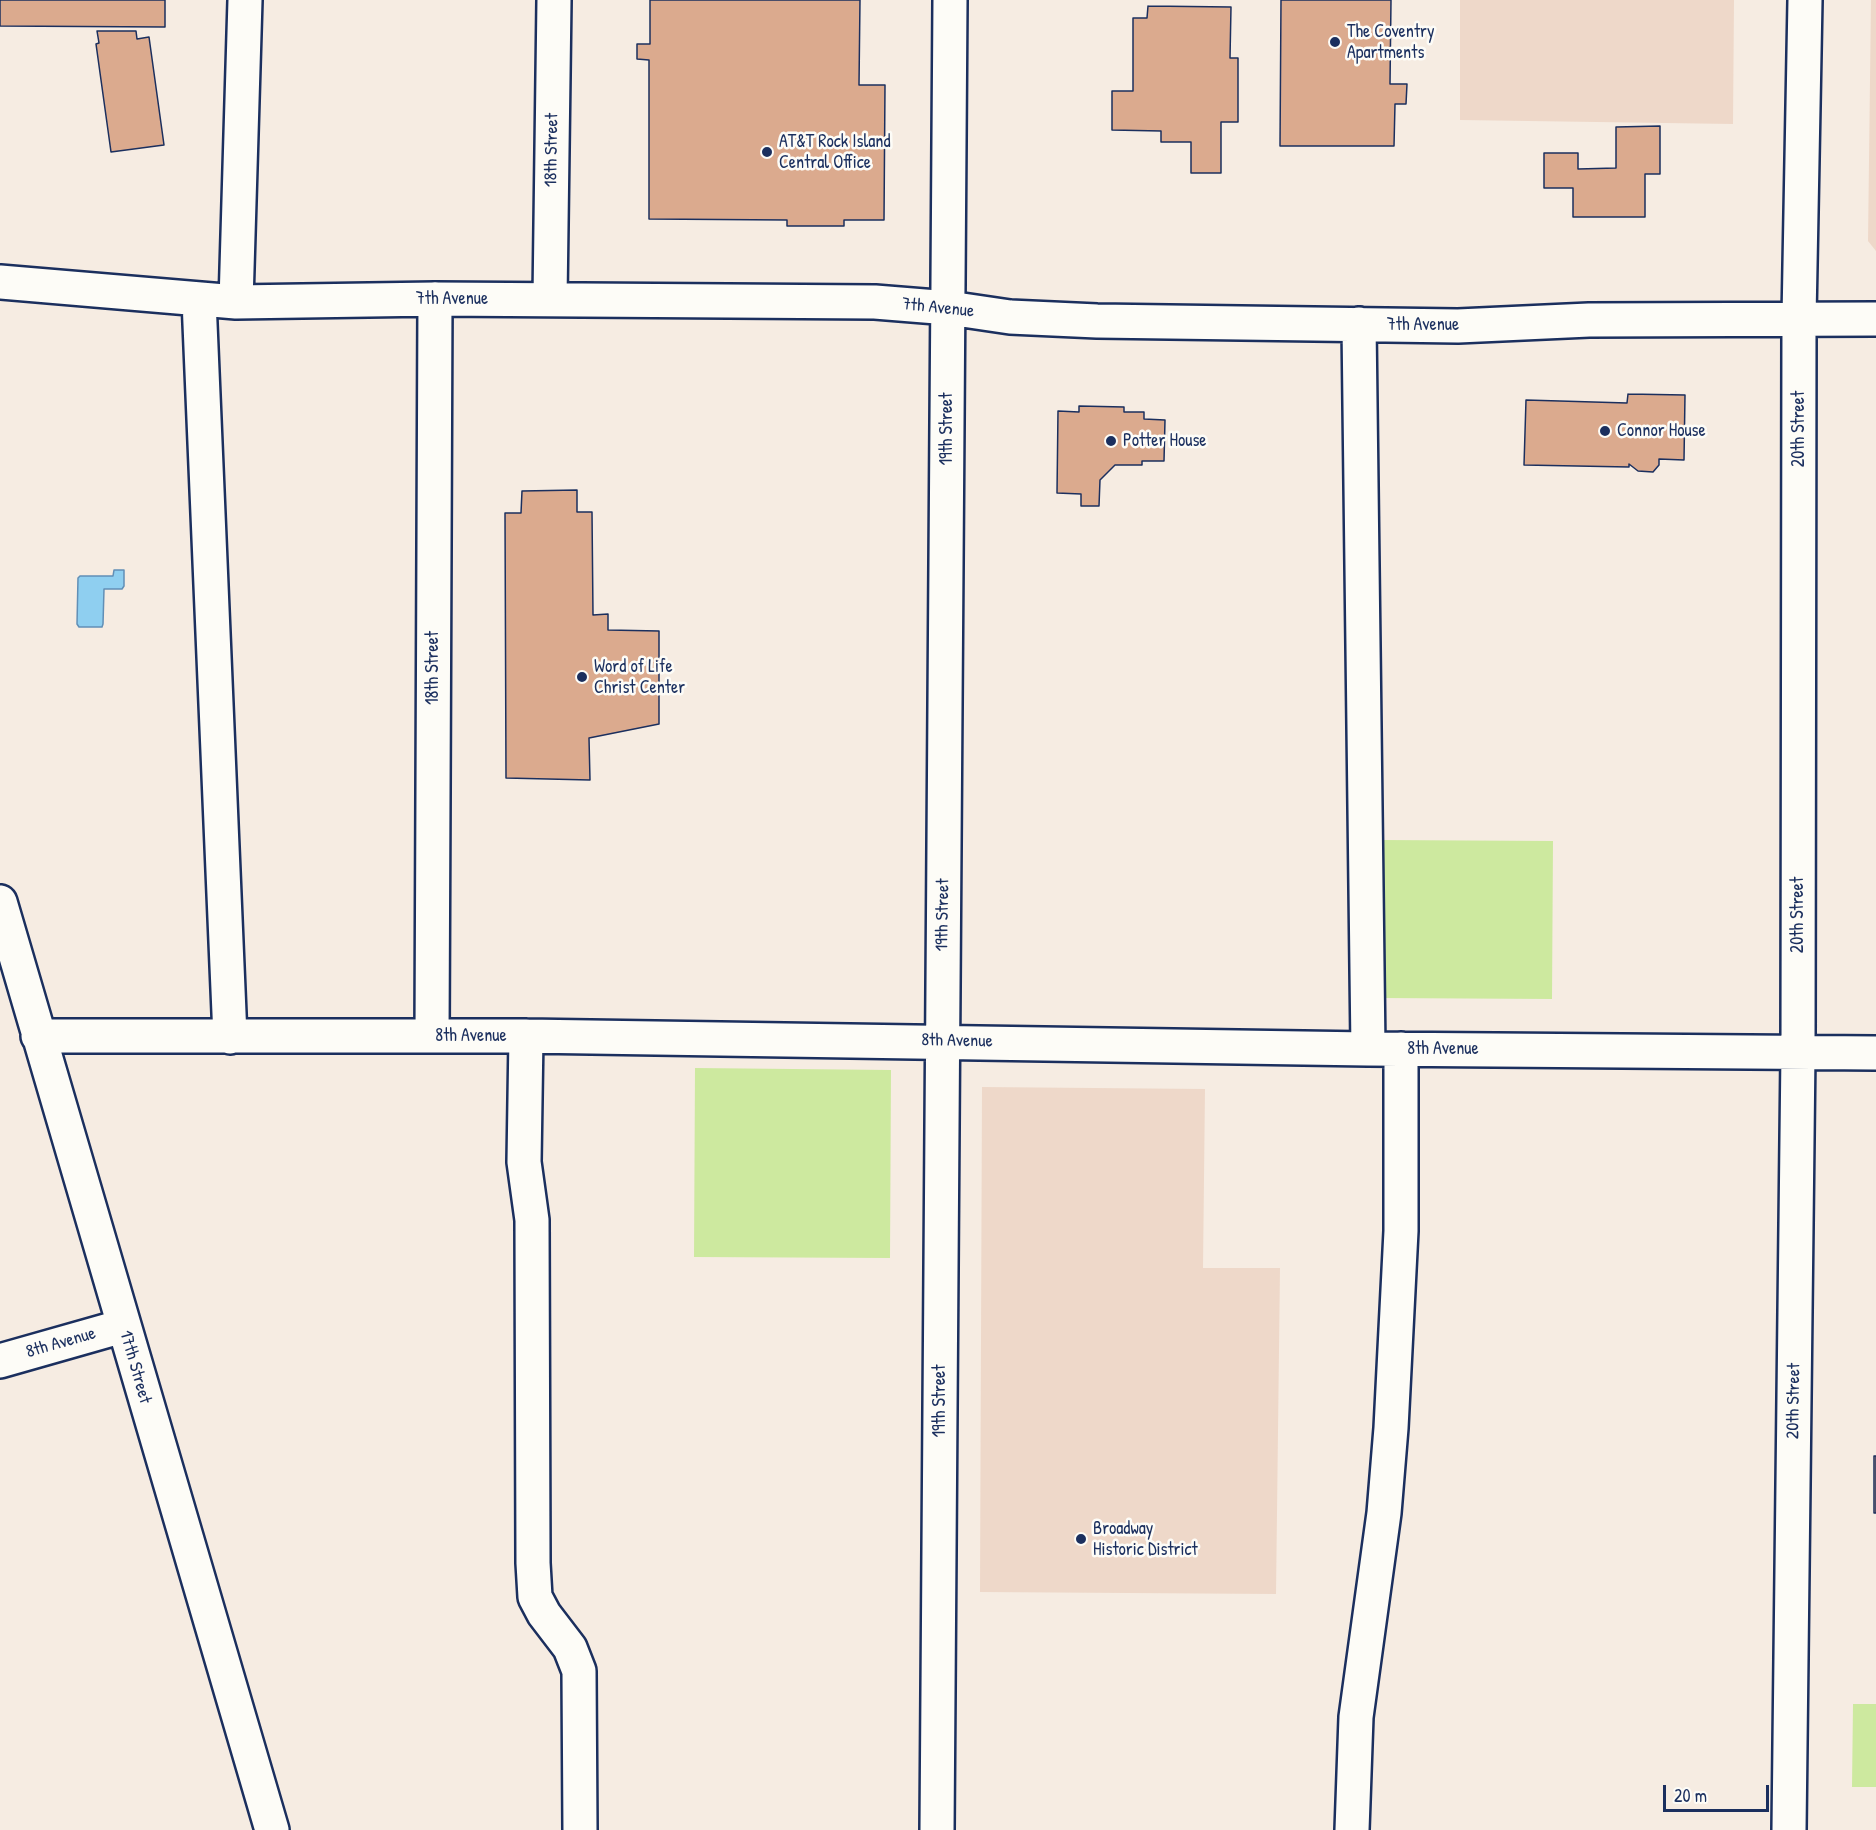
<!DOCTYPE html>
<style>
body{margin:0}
#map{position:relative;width:1876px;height:1830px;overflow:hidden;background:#f6ece2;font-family:"Patrick Hand",sans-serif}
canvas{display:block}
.scale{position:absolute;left:1663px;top:1785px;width:106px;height:27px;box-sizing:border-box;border:3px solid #1b2f5e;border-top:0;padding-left:8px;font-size:18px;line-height:21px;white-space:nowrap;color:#1b2f5e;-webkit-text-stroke:4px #fdfcf7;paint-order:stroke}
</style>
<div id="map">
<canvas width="1876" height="1830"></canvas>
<div class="scale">20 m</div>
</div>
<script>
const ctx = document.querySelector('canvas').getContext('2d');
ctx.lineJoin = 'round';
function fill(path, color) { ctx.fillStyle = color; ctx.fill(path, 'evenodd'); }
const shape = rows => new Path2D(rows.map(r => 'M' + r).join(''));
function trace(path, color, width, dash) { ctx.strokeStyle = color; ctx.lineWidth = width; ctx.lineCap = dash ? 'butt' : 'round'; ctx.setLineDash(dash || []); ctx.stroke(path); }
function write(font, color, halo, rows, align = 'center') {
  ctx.font = font + ' "Patrick Hand",sans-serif'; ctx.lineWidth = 5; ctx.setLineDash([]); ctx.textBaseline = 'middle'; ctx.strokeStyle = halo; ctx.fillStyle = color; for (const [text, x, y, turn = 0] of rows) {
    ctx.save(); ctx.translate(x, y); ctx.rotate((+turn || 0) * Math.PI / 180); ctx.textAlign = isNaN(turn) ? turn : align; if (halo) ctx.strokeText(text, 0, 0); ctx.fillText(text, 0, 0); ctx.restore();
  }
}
const built = shape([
 [1460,0,1734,0,1733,124,1460,120],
 [1871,0,1876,0,1876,251,1868,241],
 [982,1087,1205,1089,1203,1268,1280,1268,1276,1594,980,1592]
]);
const green = shape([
 [1381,840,1553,841,1552,999,1380,998],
 [695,1068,891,1070,890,1258,694,1257],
 [1853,1704,1876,1704,1876,1787,1852,1787]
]);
const water = shape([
 [114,570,124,570,124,586,122,589,104,589,103,624,102,627,79,627,77,624,78,578,80,576,113,576,114,570]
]);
const building = shape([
 [0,0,165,0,165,27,0,26,0,0],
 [650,0,860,0,859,85,885,85,884,220,844,220,844,226,787,226,787,220,649,219,649,60,637,59,637,44,650,44,650,0],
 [1281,0,1391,0,1390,84,1407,84,1406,104,1395,104,1394,146,1280,146,1281,0],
 [1148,6,1231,7,1230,58,1238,58,1238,122,1221,122,1221,173,1191,173,1191,142,1161,142,1161,131,1112,130,1112,91,1133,91,1133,18,1147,18,1148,6],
 [97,31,136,31,137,39,149,37,164,145,111,152,96,44,99,43,97,31],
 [1660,126,1660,174,1645,174,1645,217,1573,217,1573,188,1544,188,1544,153,1578,153,1578,169,1616,168,1616,127,1660,126],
 [1628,394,1685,395,1684,460,1659,459,1659,465,1653,472,1638,471,1629,464,1629,467,1524,465,1526,400,1627,403,1628,394],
 [1079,406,1124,407,1124,412,1144,412,1144,419,1165,420,1164,461,1142,461,1142,465,1115,465,1100,480,1099,506,1081,506,1081,494,1057,493,1058,411,1079,412,1079,406],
 [577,490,577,512,592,512,593,615,608,614,608,630,659,631,659,724,589,738,590,780,506,778,505,513,521,513,522,491,577,490],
 [1874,1456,1876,1456,1876,1513,1874,1513,1874,1456]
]);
const minor = shape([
 [0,282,236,302,435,299,875,302,949,308,1010,317,1097,321,1458,326,1589,320,1876,319],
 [550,299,554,0],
 [199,300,230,1037],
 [236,302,245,0],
 [1359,324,1368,1049],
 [0,902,272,1830],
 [38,1036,526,1036,1368,1049,1876,1053],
 [432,1036,435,299],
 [526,1036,524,1162,532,1220,533,1563,535,1597,544,1614,570,1648,579,1671,580,1830],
 [0,1361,123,1326],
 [937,1830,950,0],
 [1352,1830,1356,1717,1384,1513,1391,1428,1401,1231,1401,1049],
 [1789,1830,1798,1052,1799,318,1805,0]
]);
const markers = [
 [1335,42,6,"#1b2f5e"],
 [767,152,6,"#1b2f5e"],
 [1605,431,6,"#1b2f5e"],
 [1111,441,6,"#1b2f5e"],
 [582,677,6,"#1b2f5e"],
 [1081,1539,6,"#1b2f5e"]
];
const poiNames = [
 ["The Coventry",1347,32],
 ["Apartments",1347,53],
 ["AT&T Rock Island",779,142],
 ["Central Office",779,163],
 ["Connor House",1617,431],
 ["Potter House",1123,441],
 ["Word of Life",594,667],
 ["Christ Center",594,688],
 ["Broadway",1093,1529],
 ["Historic District",1093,1550]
];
const streetNames = [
 ["18th Street",552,150,-89],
 ["7th Avenue",452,299],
 ["7th Avenue",938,308,6],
 ["7th Avenue",1423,325],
 ["19th Street",947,429,-90],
 ["20th Street",1799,429,-90],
 ["18th Street",433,668,-90],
 ["19th Street",943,915,-89],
 ["20th Street",1798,915,-90],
 ["8th Avenue",471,1036],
 ["8th Avenue",957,1041,1],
 ["8th Avenue",1443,1049],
 ["8th Avenue",61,1343,-16],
 ["17th Street",135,1367,74],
 ["19th Street",940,1401,-90],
 ["20th Street",1794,1401,-89]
];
fill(built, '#eed8c9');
fill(green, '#cde99f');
fill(water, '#8fcff0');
trace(water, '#618fb6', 1.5);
fill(building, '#dbaa8e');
trace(building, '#1b2f5e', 1.5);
trace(minor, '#1b2f5e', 38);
trace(minor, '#fdfcf7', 33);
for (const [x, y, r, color] of markers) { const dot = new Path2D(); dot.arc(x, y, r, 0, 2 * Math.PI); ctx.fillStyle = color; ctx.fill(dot); trace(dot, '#fdfcf7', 2); }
write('18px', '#1b2f5e', '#fdfcf7', poiNames, 'left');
write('18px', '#1b2f5e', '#fdfcf7', streetNames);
</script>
